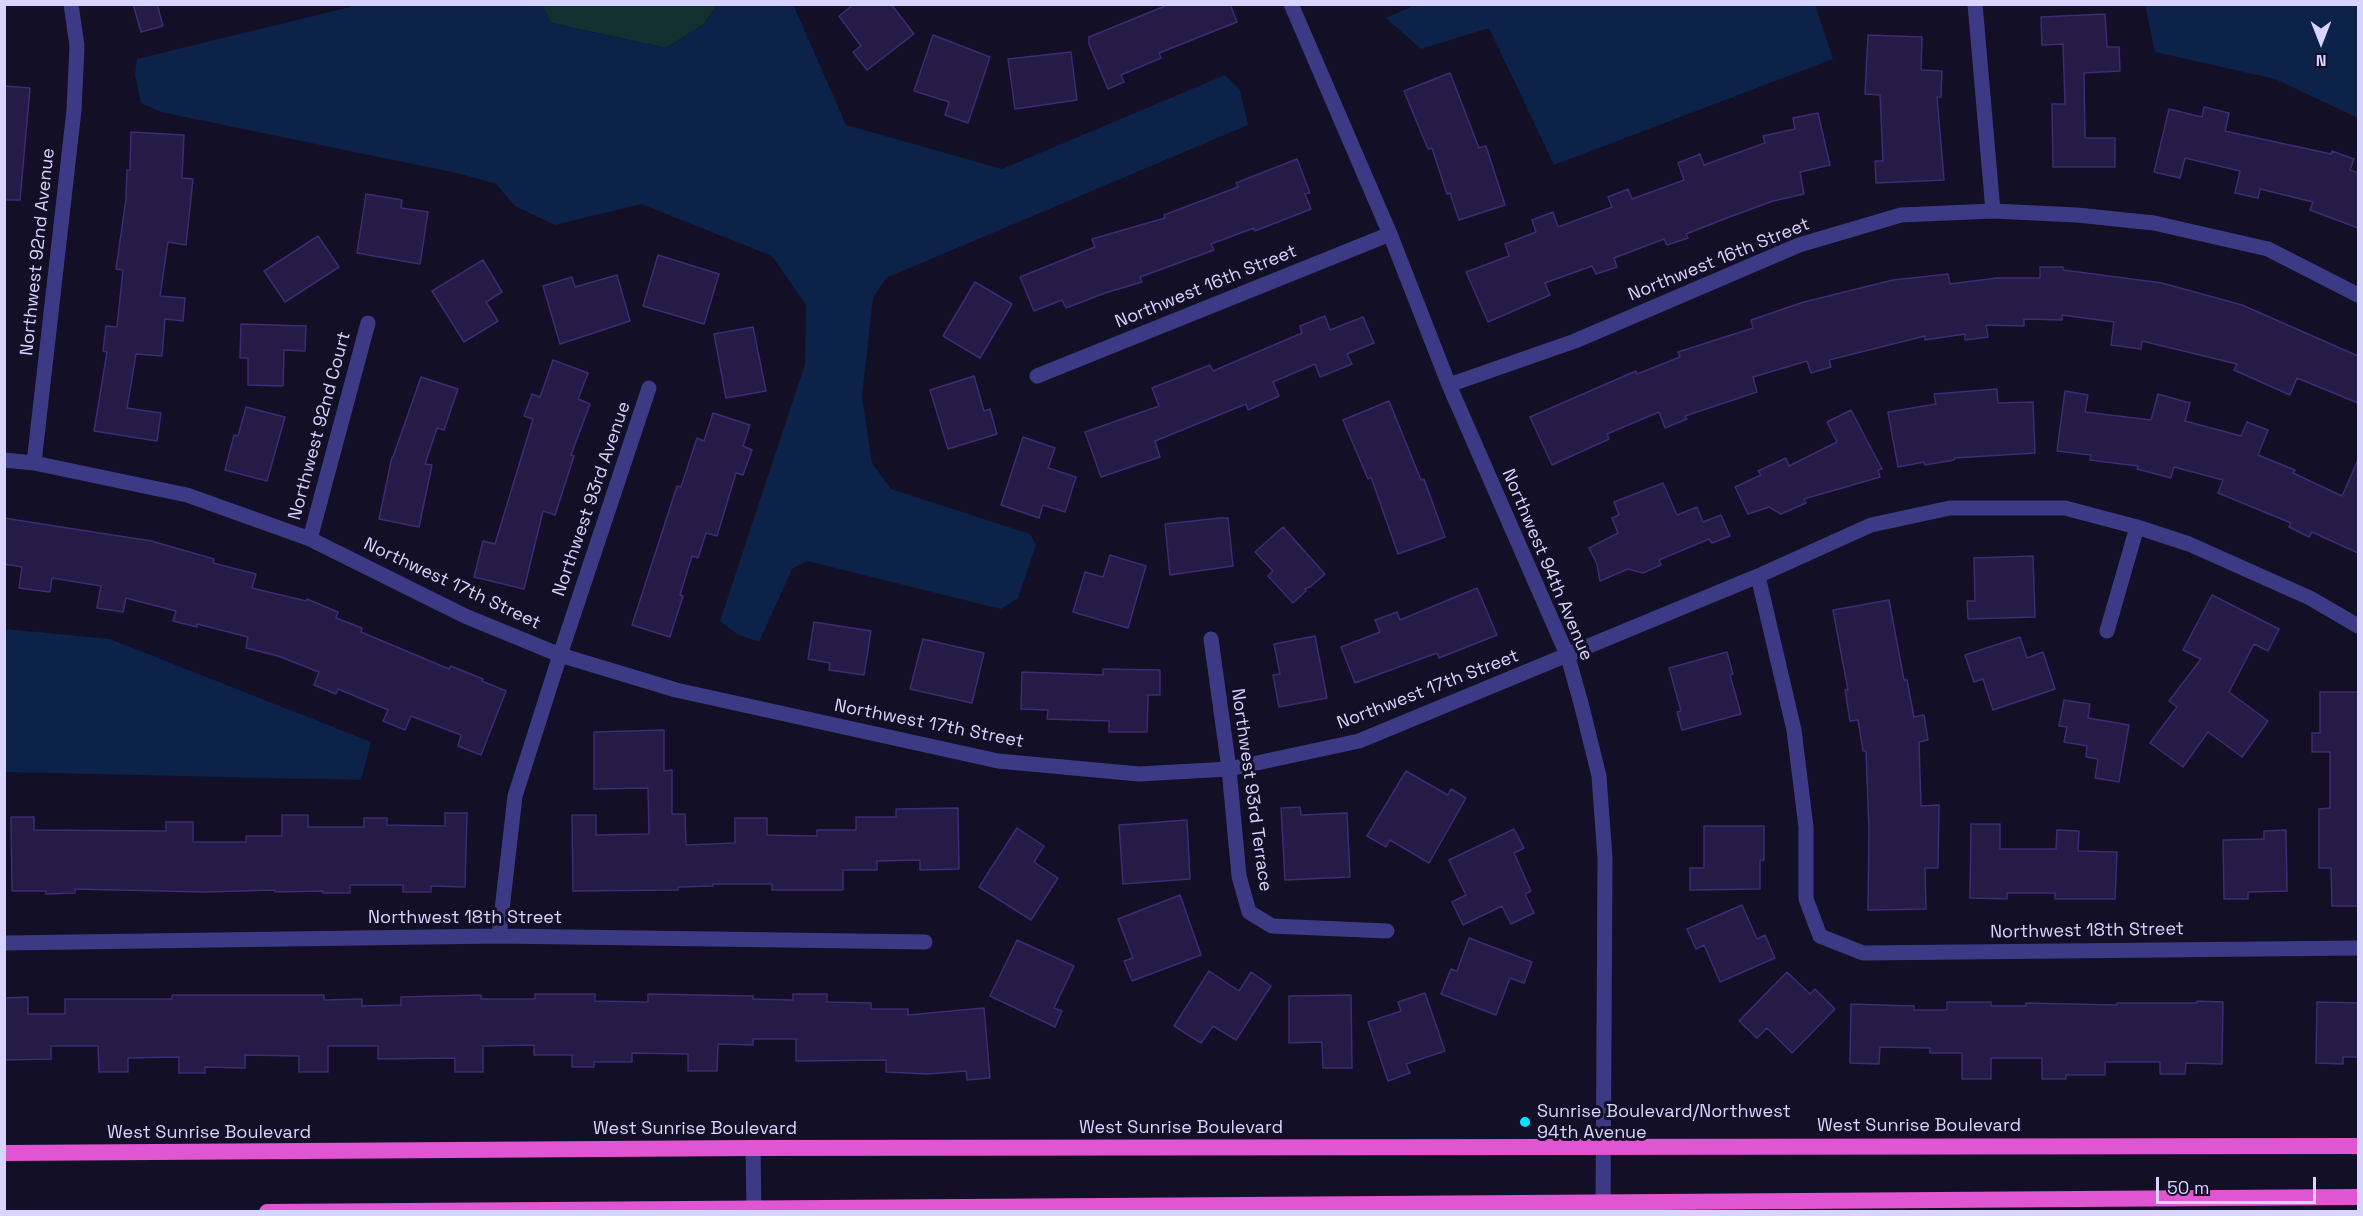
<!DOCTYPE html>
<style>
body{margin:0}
#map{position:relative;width:2363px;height:1216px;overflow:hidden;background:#130f26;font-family:"Space Grotesk",sans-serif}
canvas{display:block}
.frame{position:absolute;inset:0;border:6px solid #d9d4ff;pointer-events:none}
.north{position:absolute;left:2291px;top:12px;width:60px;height:60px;-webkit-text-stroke:4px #130f26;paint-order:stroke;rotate:180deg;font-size:16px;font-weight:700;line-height:24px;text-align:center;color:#d9d4ff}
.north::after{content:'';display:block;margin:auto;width:21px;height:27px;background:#d9d4ff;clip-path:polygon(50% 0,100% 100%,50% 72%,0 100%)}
.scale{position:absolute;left:2156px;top:1177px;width:160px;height:27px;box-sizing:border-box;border:3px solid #d9d4ff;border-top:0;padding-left:8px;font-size:18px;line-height:21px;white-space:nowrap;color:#d9d4ff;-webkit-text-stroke:4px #130f26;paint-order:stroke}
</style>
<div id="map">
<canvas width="2363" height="1216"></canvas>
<div class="frame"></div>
<div class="north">N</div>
<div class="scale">50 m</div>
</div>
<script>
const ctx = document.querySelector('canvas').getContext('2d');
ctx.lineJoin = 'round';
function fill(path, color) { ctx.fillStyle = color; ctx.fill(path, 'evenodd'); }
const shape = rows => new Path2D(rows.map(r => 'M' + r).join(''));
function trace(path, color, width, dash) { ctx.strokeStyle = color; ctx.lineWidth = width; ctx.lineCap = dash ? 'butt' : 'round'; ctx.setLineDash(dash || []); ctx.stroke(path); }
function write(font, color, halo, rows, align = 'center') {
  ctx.font = font + ' "Space Grotesk",sans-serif'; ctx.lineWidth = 6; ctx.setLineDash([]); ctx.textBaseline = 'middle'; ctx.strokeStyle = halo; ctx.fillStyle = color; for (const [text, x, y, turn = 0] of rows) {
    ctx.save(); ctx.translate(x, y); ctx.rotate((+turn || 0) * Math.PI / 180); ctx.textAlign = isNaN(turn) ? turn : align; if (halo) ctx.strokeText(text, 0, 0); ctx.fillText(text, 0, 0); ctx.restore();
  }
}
const green = shape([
 [542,5,717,5,704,24,666,48,551,23]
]);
const water = shape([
 [793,4,846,125,1002,169,1225,75,1240,90,1248,125,886,278,873,298,862,397,872,463,891,489,1030,534,1036,545,1018,598,1001,609,807,561,792,569,759,642,737,634,720,621,805,364,806,305,772,256,641,204,555,225,515,206,496,184,461,174,161,112,141,103,135,75,137,59,350,7,353,5,542,5,551,23,666,48,704,24,717,5],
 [1417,4,1815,5,1833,59,1554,165,1489,28,1421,49,1386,18],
 [2145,5,2358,5,2358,118,2275,79,2155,52],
 [5,629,110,639,371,742,361,780,5,772]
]);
const building = shape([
 [133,4,157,4,163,26,141,32,133,4],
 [854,4,891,4,914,34,867,70,853,52,861,46,839,16,854,4],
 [1170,4,1230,4,1237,22,1159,53,1161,58,1121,75,1124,82,1108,89,1089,44,1089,37,1170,4],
 [2105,14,2107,47,2119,47,2120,71,2084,73,2085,138,2115,138,2115,167,2053,167,2052,104,2065,104,2063,44,2042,45,2041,17,2105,14],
 [933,35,990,57,968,123,945,115,949,102,914,91,933,35],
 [1868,35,1922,37,1921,70,1942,71,1941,97,1937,97,1944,180,1876,183,1875,161,1883,161,1880,95,1865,94,1868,35],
 [1071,52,1077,100,1015,109,1008,59,1071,52],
 [1450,73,1479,148,1486,146,1505,205,1459,220,1450,193,1447,194,1432,148,1428,149,1404,91,1450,73],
 [4,86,30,88,20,200,4,200,4,86],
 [2204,107,2229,113,2225,131,2331,154,2332,151,2354,159,2350,170,2358,173,2358,228,2310,210,2313,202,2260,189,2258,198,2235,193,2240,171,2185,158,2180,178,2154,172,2169,109,2202,117,2204,107],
 [1818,113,1830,165,1800,172,1804,194,1773,201,1732,216,1686,234,1688,238,1667,245,1664,239,1614,258,1617,267,1596,274,1592,266,1545,283,1550,295,1488,322,1466,272,1509,256,1505,244,1536,232,1532,220,1553,212,1558,227,1612,207,1608,197,1628,189,1632,199,1684,180,1678,163,1700,154,1704,165,1765,143,1763,136,1795,129,1793,118,1818,113],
 [131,132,184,135,182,178,193,179,186,245,168,242,160,296,185,298,183,321,165,319,162,356,136,354,127,408,161,413,157,441,94,431,107,352,103,351,106,326,117,327,123,270,116,269,126,199,127,170,130,170,131,132],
 [1297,159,1310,193,1305,194,1311,209,1255,231,1254,228,1211,244,1214,250,1140,277,1142,282,1105,293,1066,308,1062,300,1034,311,1020,277,1095,247,1092,239,1165,218,1164,215,1238,187,1236,183,1297,159],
 [366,194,402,200,401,208,428,212,420,264,357,253,366,194],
 [318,236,339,267,285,302,264,271,318,236],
 [658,255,719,274,704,324,643,306,658,255],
 [483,260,502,292,486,302,498,321,464,342,432,291,483,260],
 [2040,267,2063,267,2063,270,2162,283,2242,305,2358,356,2358,403,2297,378,2290,395,2234,370,2237,364,2142,341,2141,349,2111,345,2114,322,2062,315,2062,320,2024,319,2024,326,1986,325,1988,337,1965,340,1965,334,1925,340,1925,336,1829,360,1831,367,1811,373,1807,361,1753,377,1757,392,1685,416,1687,419,1665,428,1659,412,1607,434,1609,439,1552,465,1530,417,1636,371,1637,374,1680,357,1678,352,1753,328,1751,320,1804,302,1893,280,1948,274,1950,284,1997,278,2040,278,2040,267],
 [617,275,630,321,560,344,543,286,572,277,575,287,617,275],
 [975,282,1012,304,980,358,943,336,975,282],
 [1325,316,1330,330,1363,317,1374,343,1347,354,1352,364,1320,377,1315,364,1273,382,1279,396,1248,410,1246,404,1155,441,1160,457,1101,477,1085,432,1159,406,1152,388,1210,365,1213,371,1302,333,1300,326,1325,316],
 [241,324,306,326,305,351,284,350,283,386,248,385,248,358,240,358,241,324],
 [753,327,766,391,726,398,714,334,753,327],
 [553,360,588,373,578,399,590,404,571,455,574,456,555,515,543,511,524,589,474,577,483,541,495,544,533,419,524,416,532,394,540,397,553,360],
 [974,376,984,411,990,409,997,434,948,449,930,390,974,376],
 [421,377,458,389,444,430,437,428,425,464,432,465,419,527,379,519,392,457,393,457,421,377],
 [1997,389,1998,403,2033,402,2035,453,1954,458,1954,460,1925,465,1924,462,1898,467,1888,412,1936,404,1934,394,1997,389],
 [2065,391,2088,395,2085,412,2151,420,2158,394,2190,403,2185,421,2241,436,2247,422,2268,430,2258,455,2295,470,2293,473,2342,496,2358,460,2358,553,2312,532,2309,537,2289,527,2291,523,2218,493,2223,480,2174,467,2171,478,2137,469,2138,466,2090,460,2091,455,2057,451,2065,391],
 [1389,401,1421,480,1424,479,1445,537,1398,554,1371,477,1368,479,1343,420,1389,401],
 [246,407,285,417,267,481,225,470,234,435,238,436,246,407],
 [1851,410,1882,469,1878,470,1880,477,1804,499,1806,503,1781,514,1769,507,1748,514,1735,487,1761,475,1758,471,1786,458,1789,466,1837,442,1827,422,1851,410],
 [713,413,750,425,743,446,752,450,743,475,736,473,717,536,706,533,698,558,692,556,680,595,683,596,670,637,632,625,677,486,681,487,697,438,704,441,713,413],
 [1023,437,1055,448,1048,468,1076,477,1065,512,1043,505,1039,518,1001,505,1023,437],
 [1663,483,1677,515,1697,507,1703,522,1721,515,1730,536,1712,543,1709,539,1659,560,1661,565,1643,573,1628,569,1600,581,1597,564,1589,548,1618,533,1612,518,1619,515,1614,502,1663,483],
 [4,518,151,541,214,559,213,563,256,574,252,588,306,601,307,599,338,612,336,618,362,628,361,632,449,669,451,666,483,679,482,681,506,691,481,755,458,746,461,735,411,716,405,730,383,721,388,710,338,689,336,694,314,685,319,672,278,656,246,648,248,637,197,624,197,627,173,621,176,611,126,598,123,612,97,608,101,586,52,578,50,592,19,588,22,567,4,564,4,518],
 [1220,518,1228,518,1233,566,1170,575,1165,524,1220,518],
 [1283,527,1325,574,1310,587,1305,589,1306,591,1293,603,1268,576,1273,571,1255,552,1283,527],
 [1110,555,1146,566,1128,628,1073,612,1085,572,1103,577,1110,555],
 [2033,556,2035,617,1968,619,1967,601,1975,601,1974,558,2033,556],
 [1477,588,1497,635,1439,658,1437,653,1355,683,1341,647,1380,632,1375,620,1397,612,1400,620,1477,588],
 [2212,595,2279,629,2268,651,2254,644,2229,692,2268,721,2242,757,2208,732,2183,767,2150,743,2177,707,2169,701,2201,659,2183,650,2212,595],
 [1889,600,1904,680,1907,680,1914,717,1924,715,1928,740,1919,742,1921,806,1939,805,1938,868,1925,868,1926,909,1868,910,1869,830,1866,751,1863,751,1858,720,1850,721,1845,690,1848,690,1833,610,1889,600],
 [814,622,871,631,864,675,829,670,830,663,808,659,814,622],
 [1315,636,1327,698,1279,707,1273,675,1280,674,1274,644,1315,636],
 [2020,637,2027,658,2043,652,2055,689,1993,710,1983,679,1974,682,1965,655,2020,637],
 [923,639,984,653,972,703,910,689,923,639],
 [1727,652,1733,674,1730,675,1741,714,1682,730,1677,712,1681,711,1669,668,1727,652],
 [1103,669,1160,670,1160,695,1148,695,1147,732,1109,732,1109,721,1047,719,1048,710,1021,709,1022,672,1103,675,1103,669],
 [2320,692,2358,692,2358,906,2332,906,2331,868,2319,868,2319,809,2330,808,2330,752,2312,752,2312,733,2320,733,2320,692],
 [2064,700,2090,704,2088,718,2129,725,2119,782,2095,778,2098,759,2086,757,2087,746,2064,742,2067,727,2059,726,2064,700],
 [664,730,664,771,672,770,672,814,685,814,686,845,735,843,735,818,767,818,767,835,817,836,817,830,856,830,856,817,896,817,896,809,958,808,959,869,920,870,920,860,877,861,877,870,843,870,843,890,772,890,772,884,713,884,713,886,678,887,678,890,573,891,572,815,596,815,596,835,649,834,648,788,594,789,594,732,664,730],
 [1406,771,1448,795,1451,789,1466,798,1429,863,1390,840,1386,847,1367,836,1406,771],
 [1300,807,1301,815,1347,813,1350,877,1285,880,1281,808,1300,807],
 [445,813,467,813,465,887,431,886,431,892,403,892,403,885,350,885,350,893,323,893,323,891,275,892,275,890,205,892,75,889,75,893,46,894,46,891,12,891,11,817,34,817,34,830,166,831,166,822,193,822,193,842,246,842,246,836,282,836,282,815,308,815,308,827,364,827,364,818,387,818,387,825,445,826,445,813],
 [1187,820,1190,879,1123,884,1119,825,1187,820],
 [1971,824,2000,824,2000,849,2056,849,2057,830,2079,831,2078,851,2117,852,2115,899,2055,899,2055,893,2007,893,2007,899,1970,898,1971,824],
 [1704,826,1764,826,1764,860,1760,860,1760,889,1690,890,1690,868,1704,868,1704,826],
 [1017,828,1044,846,1034,862,1058,878,1031,920,979,887,1017,828],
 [1514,829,1524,848,1514,853,1531,891,1525,894,1534,913,1511,924,1502,906,1463,925,1452,902,1466,895,1449,860,1514,829],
 [2286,830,2287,891,2248,892,2248,899,2224,899,2223,840,2264,839,2264,831,2286,830],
 [1180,895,1201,955,1132,981,1124,961,1133,958,1118,919,1180,895],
 [1742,905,1757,939,1765,935,1775,958,1720,982,1704,945,1696,949,1687,929,1742,905],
 [1469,938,1532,962,1524,983,1510,978,1496,1015,1441,994,1451,969,1457,971,1469,938],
 [1017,940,1074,966,1054,1008,1062,1011,1055,1027,990,996,1017,940],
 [1209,971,1239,991,1251,972,1271,986,1236,1040,1213,1026,1201,1043,1174,1026,1209,971],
 [1787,972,1810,994,1815,989,1835,1009,1792,1053,1767,1028,1757,1038,1739,1021,1787,972],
 [1425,993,1445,1051,1406,1064,1410,1073,1388,1081,1368,1022,1401,1011,1398,1002,1425,993],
 [535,994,595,994,595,1001,648,1002,648,994,753,996,753,999,793,1000,793,994,827,994,827,1002,871,1003,871,1009,908,1009,908,1015,984,1008,990,1078,967,1080,966,1071,928,1074,886,1072,886,1060,796,1061,796,1039,753,1039,753,1045,718,1044,717,1071,688,1071,688,1054,632,1053,632,1062,594,1062,594,1067,572,1067,572,1055,534,1055,534,1045,483,1046,483,1072,455,1072,455,1058,378,1059,378,1046,328,1046,328,1072,299,1072,299,1056,245,1055,245,1068,205,1067,205,1073,179,1073,179,1057,128,1058,128,1072,99,1072,98,1046,51,1046,51,1059,4,1060,4,998,28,997,28,1014,65,1014,65,999,172,999,172,995,324,995,324,1000,362,999,362,1006,401,1005,401,997,481,995,481,999,535,999,535,994],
 [1351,995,1352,1068,1323,1068,1322,1042,1289,1043,1289,996,1351,995],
 [2197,1001,2223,1002,2222,1064,2186,1063,2185,1074,2160,1074,2160,1062,2105,1062,2105,1075,2066,1075,2066,1079,2042,1079,2042,1058,1991,1058,1991,1079,1962,1079,1962,1053,1930,1053,1930,1048,1880,1047,1879,1064,1850,1063,1851,1004,1914,1006,1914,1010,1947,1010,1947,1002,1991,1002,1991,1006,2026,1006,2026,1003,2117,1005,2117,1003,2197,1003,2197,1001],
 [2317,1002,2358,1003,2358,1057,2343,1057,2343,1064,2316,1063,2317,1002]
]);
const minor = shape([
 [1291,4,1390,234,1449,385,1568,657,1582,707,1599,776,1605,858,1603,1212],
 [1975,4,1993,211],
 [1037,376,1390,234],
 [1449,385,1575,341,1799,245,1901,215,1993,211,2077,215,2154,223,2268,249,2358,295],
 [4,460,34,463,187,495,310,539,465,616,560,655,676,690,998,761,1139,774,1229,769,1359,741,1758,576,1871,525,1950,508,2065,508,2137,527,2189,544,2310,598,2358,626],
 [34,463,74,110,77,46,71,4],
 [310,539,368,323],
 [1758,576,1794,730,1806,827,1806,899,1820,936,1863,953,2358,948],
 [2107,631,2137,527],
 [1211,639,1229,769,1239,876,1249,912,1272,926,1387,931],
 [499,936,515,796,560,655,649,388],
 [4,943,499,936,925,942],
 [753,1148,754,1212]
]);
const trunk = shape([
 [4,1153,753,1148,2358,1146],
 [267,1212,2358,1197]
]);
const markers = [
 [1525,1122,6,"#00e5ff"]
];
const streetNames = [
 ["Northwest 92nd Avenue",38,252,-84],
 ["Northwest 16th Street",1719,260,-22],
 ["Northwest 16th Street",1206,287,-22],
 ["Northwest 92nd Court",320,426,-75],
 ["Northwest 93rd Avenue",592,499,-71],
 ["Northwest 94th Avenue",1547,565,67],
 ["Northwest 17th Street",452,584,25],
 ["Northwest 17th Street",1428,690,-21],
 ["Northwest 17th Street",929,724,11],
 ["Northwest 93rd Terrace",1251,790,82],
 ["Northwest 18th Street",465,918],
 ["Northwest 18th Street",2087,931,-1],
 ["West Sunrise Boulevard",1919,1126],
 ["West Sunrise Boulevard",1181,1128],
 ["West Sunrise Boulevard",695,1129],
 ["West Sunrise Boulevard",209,1133]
];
const poiNames = [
 ["Sunrise Boulevard/Northwest",1537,1112],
 ["94th Avenue",1537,1133]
];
fill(green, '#12302f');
fill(water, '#0c2248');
fill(building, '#241b47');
trace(building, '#3b2d73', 1.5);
trace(minor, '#3d3a85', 15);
trace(trunk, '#e055d1', 16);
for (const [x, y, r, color] of markers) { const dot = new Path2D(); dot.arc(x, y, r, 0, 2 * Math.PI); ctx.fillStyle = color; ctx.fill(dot); trace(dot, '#130f26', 2); }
write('18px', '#d9d4ff', '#130f26', streetNames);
write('18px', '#d9d4ff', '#130f26', poiNames, 'left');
</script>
